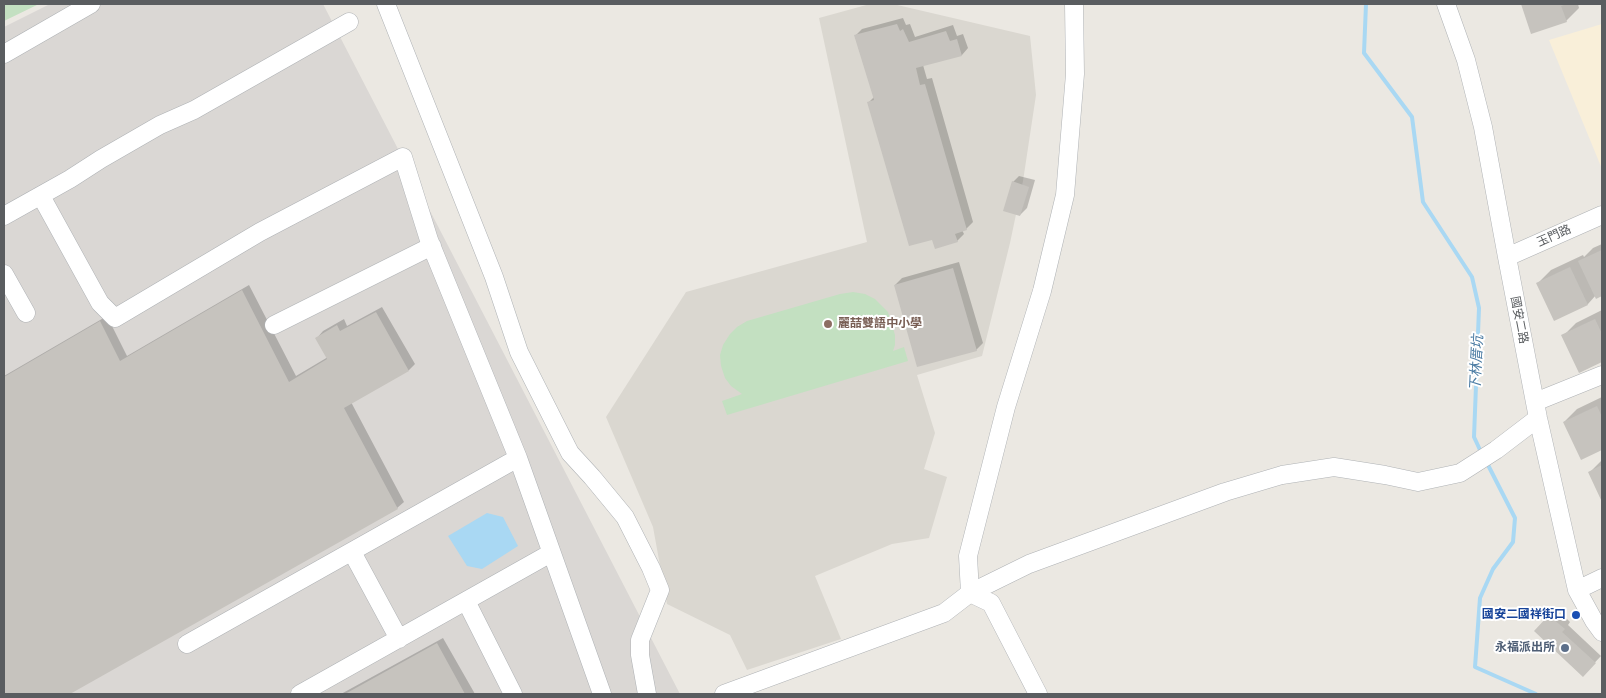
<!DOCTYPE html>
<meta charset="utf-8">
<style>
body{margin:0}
#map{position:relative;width:1606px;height:698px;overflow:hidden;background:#ebe8e2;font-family:"PT Sans",sans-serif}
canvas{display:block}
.frame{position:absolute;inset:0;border:5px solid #5a5d60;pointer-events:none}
</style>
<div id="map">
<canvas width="1606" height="698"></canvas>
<div class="frame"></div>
</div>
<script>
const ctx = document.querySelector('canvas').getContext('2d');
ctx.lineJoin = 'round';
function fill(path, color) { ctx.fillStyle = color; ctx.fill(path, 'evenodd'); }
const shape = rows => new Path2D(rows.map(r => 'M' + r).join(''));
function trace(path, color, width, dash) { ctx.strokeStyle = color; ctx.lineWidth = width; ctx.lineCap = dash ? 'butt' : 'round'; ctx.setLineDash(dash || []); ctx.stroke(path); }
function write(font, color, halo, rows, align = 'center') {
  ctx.font = font + ' "PT Sans","Noto Sans TC",sans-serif'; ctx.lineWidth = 4; ctx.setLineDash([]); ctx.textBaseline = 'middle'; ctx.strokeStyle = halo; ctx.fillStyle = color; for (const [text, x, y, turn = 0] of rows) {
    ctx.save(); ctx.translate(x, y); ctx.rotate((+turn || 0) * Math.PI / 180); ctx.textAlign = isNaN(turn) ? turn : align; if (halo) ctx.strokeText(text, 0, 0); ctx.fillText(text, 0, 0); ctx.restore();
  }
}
const commercial = shape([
 [1602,24,1602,169,1549,40]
]);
const industrial = shape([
 [50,4,323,4,680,694,4,694,4,387,6,386,4,381,4,27]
]);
const education = shape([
 [870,4,893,4,1030,36,1036,95,1023,181,1010,243,982,356,917,375,935,433,924,469,947,477,929,538,892,544,815,576,841,639,747,670,730,635,667,604,653,527,606,417,686,292,867,242,819,18]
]);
const green = shape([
 [4,4,39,4,4,21],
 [853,292,865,294,875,299,888,312,895,335,895,345,893,351,904,347,908,361,727,415,722,401,742,394,731,386,725,378,721,366,720,355,723,345,730,334,737,327,747,321,840,294]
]);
const water = shape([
 [487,513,503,517,518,546,482,569,467,566,448,536]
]);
const shadow = shape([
 [1522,4,1578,4,1579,8,1566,21,1532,32],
 [903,18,906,25,910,24,915,37,953,25,957,36,963,34,968,48,962,55,923,65,927,79,932,78,973,222,966,229,962,230,964,234,957,241,869,102,874,97,855,36,862,29],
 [1019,176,1035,180,1027,208,1020,215,1013,182],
 [1602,244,1602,295,1597,297,1596,295,1588,304,1555,319,1538,283,1551,270,1583,255,1584,257,1593,248],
 [959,262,983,343,976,350,895,285,902,278],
 [249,285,296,376,328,357,317,338,323,331,344,319,347,326,382,307,415,364,409,370,351,402,404,502,397,508,68,694,4,694,4,376,107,316,127,356],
 [1602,310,1602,361,1580,372,1563,336,1576,323],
 [1602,397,1602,448,1582,458,1564,422,1577,409],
 [1602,460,1602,499,1590,472],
 [1554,612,1559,616,1562,614,1570,622,1568,625,1601,656,1583,675,1536,631],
 [443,638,475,694,341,694]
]);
const stream = shape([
 [1366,4,1364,53,1412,117,1423,202,1472,277,1479,308,1474,437,1481,452],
 [1487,463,1515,518,1513,542,1493,569,1480,598,1475,667,1536,694]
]);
const building = shape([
 [1521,4,1567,4,1561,6,1567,22,1531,34],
 [897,24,900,31,903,29,909,42,946,31,950,41,957,39,962,56,916,68,920,85,925,84,967,230,955,234,958,242,935,249,932,240,909,246,867,102,874,100,854,35],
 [1012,181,1029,187,1020,216,1003,211],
 [1602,250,1602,296,1596,299,1578,261],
 [1570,267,1588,305,1554,321,1536,283],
 [953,268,977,351,917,367,894,285],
 [242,290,289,382,327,359,315,338,337,325,340,331,376,312,409,371,344,408,398,509,70,694,4,694,4,377,100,321,120,361],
 [1595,319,1602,334,1602,362,1579,373,1561,335],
 [1597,406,1602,417,1602,450,1581,460,1563,422],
 [1602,465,1602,502,1588,472],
 [1547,617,1552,622,1554,620,1565,629,1562,632,1596,663,1583,677,1534,631],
 [437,643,465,694,345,694]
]);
const minor = shape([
 [386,4,494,277,519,352,570,453,592,477,625,517,651,568,660,590,640,640,640,655,647,694],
 [1446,4,1466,60,1483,127,1507,257,1538,418,1577,590,1594,621,1602,632],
 [4,54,91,4],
 [41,196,100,303,115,318,260,232,403,157,429,240,518,458,602,694],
 [4,216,70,179,101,159,160,125,194,110,349,22],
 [1507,257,1602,215],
 [4,274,26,313],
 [274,325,432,246],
 [1535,402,1602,375],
 [352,552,399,639],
 [1577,590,1602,578],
 [970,593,1029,564,1225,492,1282,475,1334,467,1385,475,1418,482,1460,473,1496,450,1538,418],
 [970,593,991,603,1038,694],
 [466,601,513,694],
 [187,644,518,458],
 [300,694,551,553],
 [724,694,944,613,970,593,968,556,1006,407,1042,291,1065,195,1075,74,1074,4]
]);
const markers = [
 [828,324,5,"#8d6e63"],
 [1576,615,5,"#1a4fb4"],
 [1565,648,5,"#5c6f8a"]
];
const streetNames = [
 ["玉門路",1554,236,-24],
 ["國安二路",1519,320,79]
];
const educationNames = [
 ["麗喆雙語中小學",838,324]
];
const transitNames = [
 ["國安二國祥街口",1566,615]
];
const serviceNames = [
 ["永福派出所",1555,648]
];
const waterNames = [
 ["下林厝坑",1477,363,-87]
];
fill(commercial, '#f9efd9');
fill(industrial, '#dad7d4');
fill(education, '#dad7d0');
fill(green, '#c3e0c1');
fill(water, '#a9d8f3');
fill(shadow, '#0003');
trace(stream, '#a9d8f3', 4);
fill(building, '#c6c3be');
trace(minor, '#afb2b5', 19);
trace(minor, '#fff', 18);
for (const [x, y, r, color] of markers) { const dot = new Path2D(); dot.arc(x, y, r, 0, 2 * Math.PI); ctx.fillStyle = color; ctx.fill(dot); trace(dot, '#fff', 2); }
write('12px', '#5a5d60', '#fff', streetNames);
write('bold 12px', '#785e54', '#fff', educationNames, 'left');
write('bold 12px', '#164399', '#fff', transitNames, 'right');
write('bold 12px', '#4e5e75', '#fff', serviceNames, 'right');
write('italic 14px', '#4a7ba3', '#fff', waterNames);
</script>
